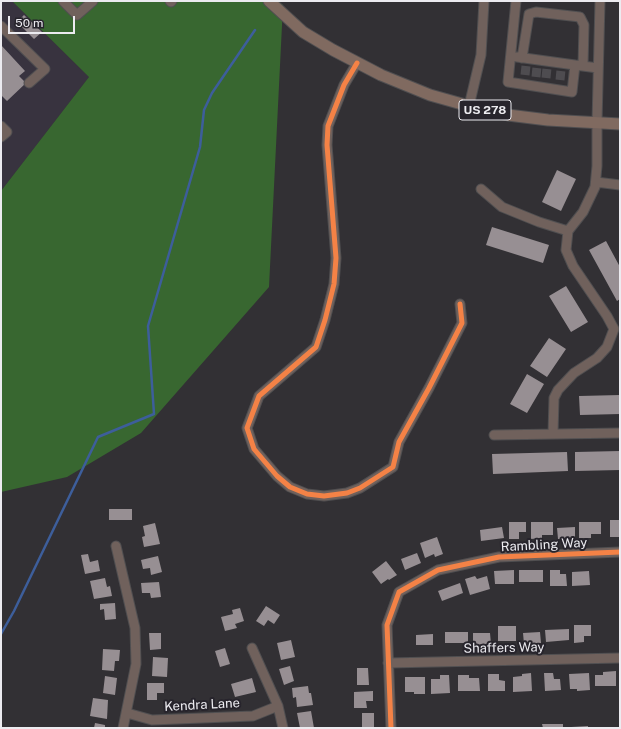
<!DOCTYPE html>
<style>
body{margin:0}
#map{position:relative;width:621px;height:729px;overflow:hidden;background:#323034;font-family:"Public Sans",sans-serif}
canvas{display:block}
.frame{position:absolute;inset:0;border:2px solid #ecebf0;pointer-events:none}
.scale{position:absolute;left:8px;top:16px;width:67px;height:18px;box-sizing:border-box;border:2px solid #ecebf0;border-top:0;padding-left:5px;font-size:12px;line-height:14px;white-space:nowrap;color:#ecebf0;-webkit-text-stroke:3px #27242c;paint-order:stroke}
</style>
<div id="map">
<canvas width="621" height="729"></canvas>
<div class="frame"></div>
<div class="scale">50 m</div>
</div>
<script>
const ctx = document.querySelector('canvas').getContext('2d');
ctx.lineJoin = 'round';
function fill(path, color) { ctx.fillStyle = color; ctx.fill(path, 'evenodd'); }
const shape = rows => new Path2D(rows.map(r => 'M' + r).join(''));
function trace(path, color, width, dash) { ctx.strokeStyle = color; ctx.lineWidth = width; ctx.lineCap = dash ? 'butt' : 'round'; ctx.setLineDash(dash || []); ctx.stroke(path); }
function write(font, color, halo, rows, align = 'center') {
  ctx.font = font + ' "Public Sans",sans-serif'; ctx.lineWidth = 4; ctx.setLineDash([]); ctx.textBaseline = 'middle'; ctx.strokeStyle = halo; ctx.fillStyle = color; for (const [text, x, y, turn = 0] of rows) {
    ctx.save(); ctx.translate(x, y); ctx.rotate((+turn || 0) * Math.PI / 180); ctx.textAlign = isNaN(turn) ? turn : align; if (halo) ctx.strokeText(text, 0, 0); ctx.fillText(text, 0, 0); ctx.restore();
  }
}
const built = shape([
 [1,1,12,1,89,77,1,191]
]);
const forest = shape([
 [12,1,278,1,283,5,269,287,141,433,67,477,1,492,1,191,89,77]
]);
const stream = shape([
 [1,634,14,611,98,437,154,414,148,326,200,147,204,110,212,93,255,30]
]);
const building = shape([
 [24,15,42,32,34,39,17,22],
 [1,45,25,71,19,76,26,83,7,101,1,95],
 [557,170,576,179,561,211,542,202],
 [492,227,549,245,543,263,486,245],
 [606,241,620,267,620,299,617,301,589,250],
 [566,286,588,322,571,332,549,296],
 [549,338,566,349,547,377,530,366],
 [527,374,544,384,527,413,510,404],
 [620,395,620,414,580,415,579,396],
 [620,451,620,470,575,471,575,452],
 [567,452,568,471,493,474,492,454],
 [109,509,132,509,132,520,109,520],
 [610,520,620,520,620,537,610,537],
 [509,522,526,522,526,532,519,532,519,539,509,539],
 [531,522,553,522,553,535,542,535,542,538,531,539],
 [579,522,601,522,601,534,591,534,591,538,579,538],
 [155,523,160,544,144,547,142,537,145,536,143,526],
 [502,527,504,538,481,541,480,530],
 [575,527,575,538,558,539,557,528],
 [437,537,443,554,435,557,434,554,425,558,420,543],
 [417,553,421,563,405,570,401,559],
 [88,554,90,562,98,560,100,571,85,574,81,555],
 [158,556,162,572,151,575,150,568,143,569,141,560],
 [386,561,397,575,389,580,388,579,381,584,372,572],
 [514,570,514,584,495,584,494,571],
 [519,570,543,570,543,582,519,582],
 [550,570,560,570,560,574,566,574,567,586,550,586],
 [589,571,590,585,572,586,572,572],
 [475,576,477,579,487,576,490,589,470,595,465,579],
 [105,578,107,587,110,586,112,596,94,599,90,581],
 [159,582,161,597,151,598,150,593,142,593,141,583],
 [460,583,463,593,442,601,438,591],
 [115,603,116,619,105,620,104,609,100,610,100,604],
 [266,606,280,615,274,624,268,620,264,626,256,621],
 [240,608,244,621,235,624,237,628,225,631,221,617,233,614,232,610],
 [574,625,591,625,591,636,584,636,584,642,574,643],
 [498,626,516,626,516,641,498,641],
 [569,629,569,640,546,642,545,630],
 [445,632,468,632,468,643,445,643],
 [540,632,541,643,524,644,523,633],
 [149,633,161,633,161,649,150,650],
 [473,633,490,633,491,644,473,645],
 [433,634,433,645,416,645,416,635],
 [291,640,295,657,281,660,277,643],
 [225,648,230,664,220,667,215,651],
 [103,649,120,650,119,661,115,661,114,671,102,670],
 [153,657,168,658,167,677,152,676],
 [290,666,294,681,284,685,279,669],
 [357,668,368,668,369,685,357,685],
 [616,671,616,686,595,686,595,675,603,675,603,672],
 [531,673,532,691,513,692,513,677,522,676,522,674],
 [544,673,553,673,554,679,560,679,561,690,545,691],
 [589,673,590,690,577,691,577,689,570,689,569,674],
 [488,674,499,674,499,680,505,681,505,691,488,691],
 [440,675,449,675,450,693,431,694,431,679,440,679],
 [458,675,469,675,469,678,479,678,480,691,458,691],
 [105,676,117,678,115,695,103,693],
 [405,677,425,677,425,694,414,694,414,692,405,692],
 [252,678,256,692,235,697,231,684],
 [147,683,164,683,164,693,157,693,157,700,147,700],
 [308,686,309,693,311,693,313,705,297,707,296,697,293,698,292,688],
 [373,691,373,701,366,701,367,708,354,708,354,692],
 [93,698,108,700,107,719,90,716],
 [311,711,314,728,300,728,297,713],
 [362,713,374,713,374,728,362,728],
 [95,723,105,725,105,728,94,728],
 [542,724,563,724,563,728,543,728],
 [588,726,588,728,571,728,571,727]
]);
const minorTunnel = shape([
 [525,75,526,66],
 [536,77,537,67],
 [546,78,547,68],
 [560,80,561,70]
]);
const minor = shape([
 [63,1,77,15,93,1],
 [170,1,171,2,172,1],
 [516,1,508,82,572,92,575,65,598,68],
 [1,26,45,69,29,83],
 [517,57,575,65],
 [522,58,529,14,536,12,580,17,584,25,583,66],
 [357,63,344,85,328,126,327,145,336,258,334,284,325,320,316,347,259,396,247,428,254,449,277,476,290,487,307,494,324,496,347,493,360,488,393,467,399,442,429,388,462,323,460,304],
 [469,106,481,55,484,1],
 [1,126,7,132,1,137],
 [596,182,620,185],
 [481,189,502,207,539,222,568,231],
 [553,434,554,398,558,390,574,373,597,358,607,347,614,329,607,316,573,266,566,250,568,231,583,212,595,187,597,166,597,123,600,1],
 [494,435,620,433],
 [116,546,135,628,136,664,123,728],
 [252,648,278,706,283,728],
 [388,663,620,658],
 [127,713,152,720,253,716,278,706],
 [391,728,387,625,399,592,438,570,499,557,620,552]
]);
const major = shape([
 [269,1,303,32,333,50,381,75,430,95,469,106,508,115,548,120,620,124]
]);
const cycleway = shape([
 [357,63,344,85,328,126,327,145,336,258,334,284,325,320,316,347,259,396,247,428,254,449,277,476,290,487,307,494,324,496,347,493,360,488,393,467,399,442,429,388,462,323,460,304],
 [391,728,387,625,399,592,438,570,499,557,620,552]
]);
const shields = [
 [485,110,52]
];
const shieldNames = [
 ["US 278",485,110]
];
const streetNames = [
 ["Rambling Way",544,545,-3],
 ["Shaffers Way",504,648,-1],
 ["Kendra Lane",202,705,-3]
];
fill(built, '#38333f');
fill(forest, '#386730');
trace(stream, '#3d5e9b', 2.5);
fill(building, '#978f93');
trace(minorTunnel, '#4e4c50', 9, [9, 4.5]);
trace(minor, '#504f51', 11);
trace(major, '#504f51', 13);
trace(minor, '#70615c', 9);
trace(major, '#806a60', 11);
trace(cycleway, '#f48246', 5);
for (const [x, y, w] of shields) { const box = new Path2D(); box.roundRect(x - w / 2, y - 10, w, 20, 3); ctx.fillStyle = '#27242c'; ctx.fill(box); trace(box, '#ecebf0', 1); }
write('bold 12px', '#ecebf0', null, shieldNames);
write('13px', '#ecebf0', '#27242c', streetNames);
</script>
